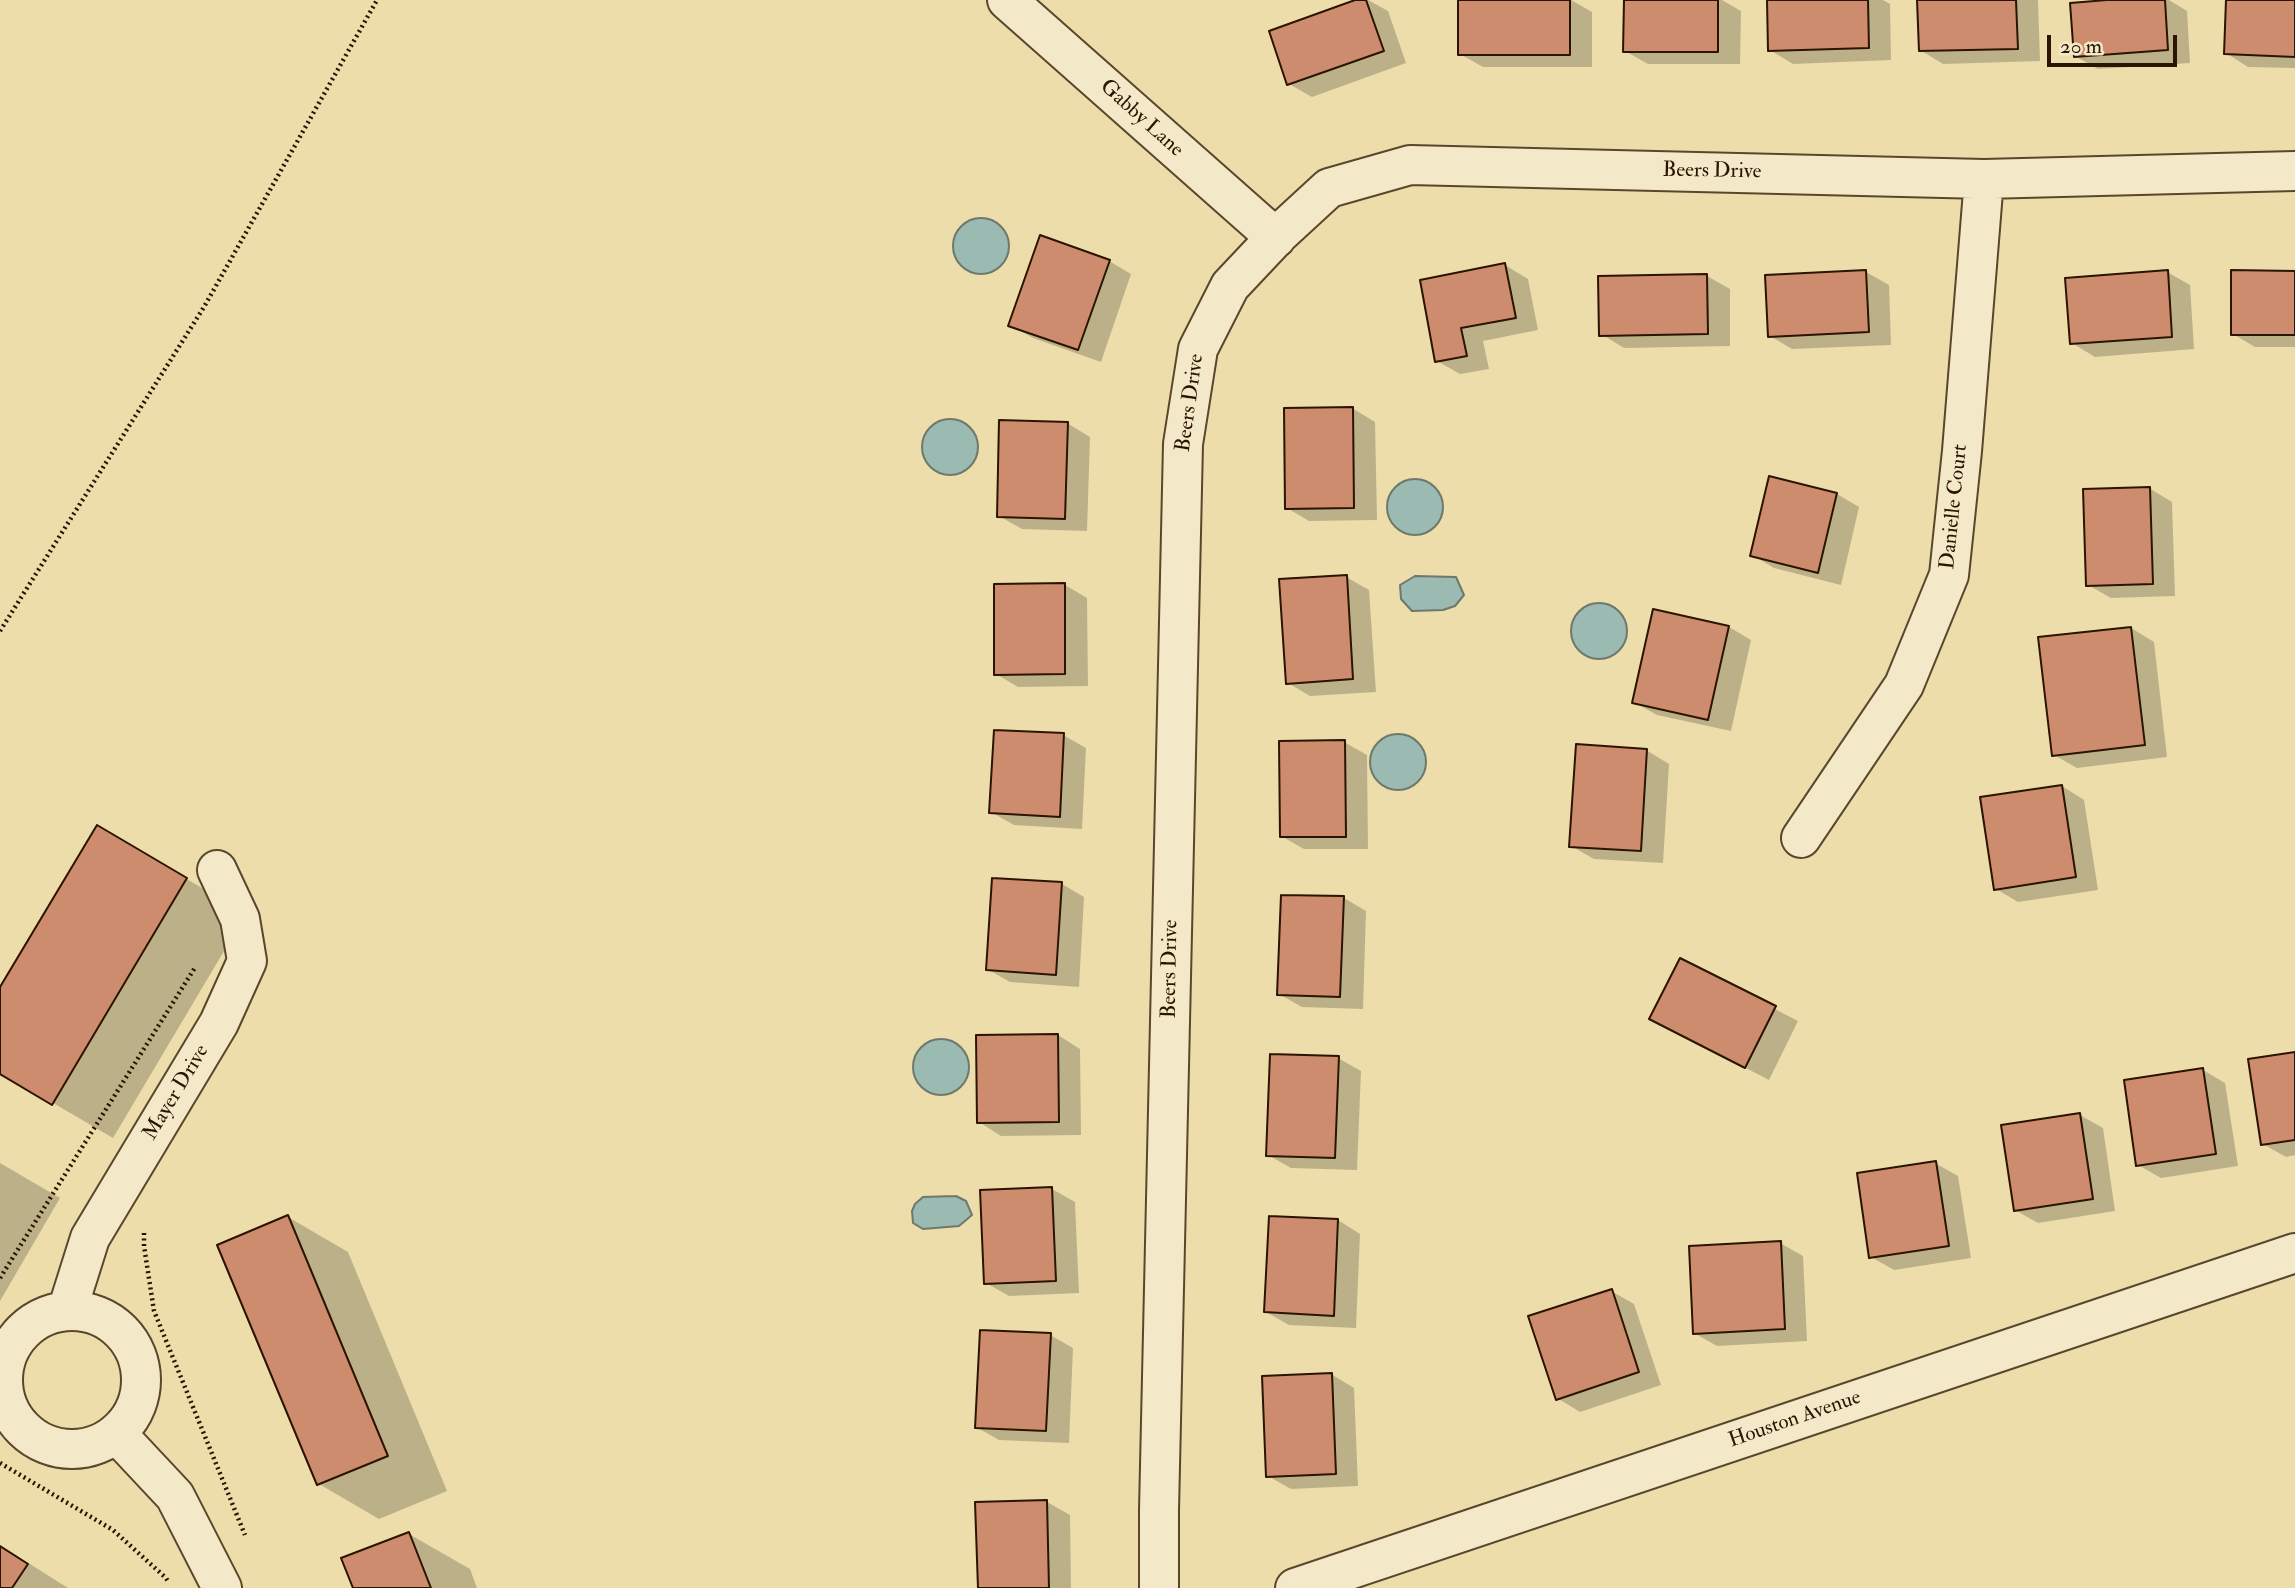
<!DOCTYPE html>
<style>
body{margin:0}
#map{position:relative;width:2295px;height:1588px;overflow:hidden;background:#ecddab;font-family:"IM FELL Double Pica",serif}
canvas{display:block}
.scale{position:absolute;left:2047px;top:35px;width:130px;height:32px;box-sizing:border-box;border:4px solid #2b1401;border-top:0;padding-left:9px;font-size:21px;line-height:24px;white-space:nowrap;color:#2b1401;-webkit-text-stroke:5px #f3e9c8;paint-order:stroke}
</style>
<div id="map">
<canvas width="2295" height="1588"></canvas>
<div class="scale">20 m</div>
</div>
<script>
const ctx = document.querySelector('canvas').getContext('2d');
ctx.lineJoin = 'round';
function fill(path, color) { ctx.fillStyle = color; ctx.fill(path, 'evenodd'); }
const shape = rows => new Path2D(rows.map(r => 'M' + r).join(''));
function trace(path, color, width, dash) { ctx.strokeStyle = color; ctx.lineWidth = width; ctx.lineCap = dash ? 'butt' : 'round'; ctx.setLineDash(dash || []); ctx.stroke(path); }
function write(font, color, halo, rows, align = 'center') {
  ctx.font = font + ' "IM FELL Double Pica",serif'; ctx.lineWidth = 5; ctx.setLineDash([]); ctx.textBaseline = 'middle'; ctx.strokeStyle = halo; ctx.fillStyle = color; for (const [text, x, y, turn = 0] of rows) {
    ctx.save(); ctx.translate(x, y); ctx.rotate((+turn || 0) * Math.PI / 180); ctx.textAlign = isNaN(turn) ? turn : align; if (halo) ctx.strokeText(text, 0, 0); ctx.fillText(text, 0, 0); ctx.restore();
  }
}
const water = shape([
 '953 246a28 28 0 1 1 56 0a28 28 0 1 1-56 0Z',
 '922 447a28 28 0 1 1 56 0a28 28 0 1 1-56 0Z',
 '1387 507a28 28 0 1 1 56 0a28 28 0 1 1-56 0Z',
 [1415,576,1456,577,1464,595,1455,606,1443,610,1412,611,1401,599,1400,585,1415,576],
 '1571 631a28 28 0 1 1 56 0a28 28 0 1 1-56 0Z',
 '1370 762a28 28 0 1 1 56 0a28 28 0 1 1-56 0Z',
 '913 1067a28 28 0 1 1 56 0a28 28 0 1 1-56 0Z',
 [956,1196,966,1201,972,1215,959,1226,923,1229,913,1223,912,1211,915,1204,923,1197,956,1196]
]);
const shadow = shape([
 [1360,0,1368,0,1388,11,1406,63,1312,97,1289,84],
 [1460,0,1571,0,1592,12,1592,67,1483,67,1460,54],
 [1625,0,1722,0,1741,11,1740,64,1648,64,1625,51],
 [1769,0,1883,0,1890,4,1891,60,1793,64,1770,50],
 [1919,0,2038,0,2040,61,1943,64,1920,50],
 [2131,0,2169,0,2187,11,2190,63,2098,69,2075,56],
 [2228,0,2295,0,2295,68,2248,67,2226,53],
 [1109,261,1131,274,1101,362,1033,338,1010,325],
 [1505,265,1528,279,1538,330,1483,341,1489,369,1460,374,1437,361],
 [1866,272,1889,285,1891,345,1792,349,1770,336],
 [2167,272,2190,285,2194,349,2095,357,2072,343],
 [2295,272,2295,347,2255,347,2233,334],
 [1707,276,1730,289,1730,346,1624,348,1601,334],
 [1352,408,1375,422,1377,520,1309,521,1287,508],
 [1067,423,1090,437,1087,531,1022,529,999,516],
 [1770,479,1837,494,1859,507,1841,585,1774,568,1752,555],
 [2149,488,2172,502,2175,596,2111,598,2088,585],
 [1346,577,1369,590,1376,692,1310,696,1288,683],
 [1065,585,1087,598,1088,686,1018,687,996,674],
 [1729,627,1751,640,1731,731,1657,715,1634,702],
 [2131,628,2154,642,2167,757,2077,768,2054,755],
 [1063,735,1086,748,1082,829,1014,825,991,812],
 [1344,742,1367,755,1368,849,1304,849,1281,836],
 [1646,750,1669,764,1663,863,1594,859,1571,846],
 [2062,786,2084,800,2098,890,2018,902,1996,889],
 [158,862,246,914,113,1138,0,1072,0,990],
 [1062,884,1084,897,1079,987,1010,982,987,969],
 [1344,898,1366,911,1363,1009,1302,1007,1279,994],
 [1680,960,1798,1021,1769,1080,1651,1019],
 [1058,1035,1080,1049,1081,1135,1001,1136,979,1122],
 [2295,1054,2295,1155,2286,1157,2263,1144],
 [1338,1058,1361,1071,1357,1170,1291,1168,1268,1155],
 [2203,1070,2225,1083,2238,1166,2161,1178,2138,1165],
 [2080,1115,2103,1128,2115,1211,2038,1223,2015,1210],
 [0,1163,60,1198,0,1301],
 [1935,1163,1958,1176,1971,1258,1894,1270,1871,1257],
 [1052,1189,1075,1202,1079,1293,1009,1296,986,1283],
 [288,1217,348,1252,447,1491,379,1519,319,1484,220,1246],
 [1338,1220,1360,1234,1356,1328,1289,1325,1266,1312],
 [1780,1243,1803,1256,1807,1341,1717,1346,1694,1333],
 [1611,1291,1634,1304,1661,1385,1580,1412,1557,1398],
 [1050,1335,1073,1348,1069,1443,999,1440,976,1427],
 [1331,1374,1354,1388,1358,1486,1291,1489,1268,1476],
 [1047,1502,1070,1515,1071,1588,980,1588],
 [409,1534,470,1569,477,1588,355,1588],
 [0,1545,68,1588,0,1588]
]);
const building = shape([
 [1355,0,1366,0,1384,51,1287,85,1269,31,1355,0],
 [1458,0,1570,0,1570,55,1458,55,1458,0],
 [1624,0,1718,0,1718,52,1623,52,1624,0],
 [1767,0,1868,0,1869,48,1768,51,1767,0],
 [1917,0,2016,0,2018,49,1919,51,1917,0],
 [2107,0,2165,0,2168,50,2074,57,2070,3,2107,0],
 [2226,0,2295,0,2295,57,2224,54,2226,0],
 [1040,235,1110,260,1078,350,1008,326,1040,235],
 [1505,263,1516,318,1461,328,1467,356,1435,362,1420,280,1505,263],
 [1866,270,1869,332,1768,337,1765,275,1866,270],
 [2168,270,2172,337,2070,344,2065,278,2168,270],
 [2231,270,2295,271,2295,335,2231,335,2231,270],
 [1707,274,1708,334,1599,336,1598,276,1707,274],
 [1353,407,1354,508,1285,509,1284,408,1353,407],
 [999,420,1068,422,1065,519,997,517,999,420],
 [1769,476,1837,493,1818,573,1750,556,1769,476],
 [2150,487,2153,584,2086,586,2083,489,2150,487],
 [1347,575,1353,679,1286,684,1279,579,1347,575],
 [1065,583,1065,674,994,675,994,584,1065,583],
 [1653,609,1729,626,1708,720,1632,703,1653,609],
 [2131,627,2145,745,2052,756,2038,637,2131,627],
 [994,730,1064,733,1060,817,989,813,994,730],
 [1345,740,1346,837,1280,837,1279,741,1345,740],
 [1576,744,1647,749,1641,851,1569,847,1576,744],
 [2062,785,2076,877,1994,890,1980,797,2062,785],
 [97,825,187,878,52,1105,0,1074,0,987,97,825],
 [992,878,1062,882,1056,975,986,970,992,878],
 [1281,895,1344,896,1340,997,1277,995,1281,895],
 [1680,958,1776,1006,1745,1068,1649,1019,1680,958],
 [1058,1034,1059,1122,977,1123,976,1035,1058,1034],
 [2295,1052,2295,1140,2261,1145,2248,1059,2295,1052],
 [1270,1054,1339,1056,1335,1158,1266,1156,1270,1054],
 [2203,1068,2216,1154,2136,1166,2124,1080,2203,1068],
 [2080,1113,2093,1199,2014,1211,2001,1125,2080,1113],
 [1936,1161,1949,1246,1869,1258,1857,1173,1936,1161],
 [1052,1187,1056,1281,984,1284,980,1190,1052,1187],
 [288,1215,388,1456,317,1485,217,1245,288,1215],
 [1269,1216,1338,1219,1334,1316,1264,1312,1269,1216],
 [1781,1241,1785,1329,1693,1334,1689,1246,1781,1241],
 [1612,1289,1639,1372,1556,1400,1528,1316,1612,1289],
 [980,1330,1051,1333,1046,1431,975,1428,980,1330],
 [1332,1373,1336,1474,1266,1477,1262,1376,1332,1373],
 [1047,1500,1049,1588,978,1588,975,1502,1047,1500],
 [409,1532,431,1588,353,1588,341,1558,409,1532],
 [0,1546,28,1564,12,1588,0,1588,0,1546]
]);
const path = shape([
 [0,631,204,307,377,0],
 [144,1233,144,1246,154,1311,245,1535],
 [0,1278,196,966],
 [0,1463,113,1530,166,1578,169,1583]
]);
const street = shape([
 [1007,0,1276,238],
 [1801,838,1904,685,1949,575,1962,451,1984,179],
 [67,1311,90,1238,219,1023,247,961,240,919,217,870],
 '3 1380a69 69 0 1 1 138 0a69 69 0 1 1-138 0Z',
 [116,1433,175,1496,222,1588],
 [1159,1588,1159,1510,1183,444,1198,349,1230,286,1279,234,1329,188,1410,165,1984,179,2295,171],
 [1295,1588,2295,1253]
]);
const streetNames = [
 ["Gabby Lane",1141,119,42],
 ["Beers Drive",1712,172,1],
 ["Beers Drive",1191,403,-82],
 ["Danielle Court",1955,507,-84],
 ["Beers Drive",1171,969,-89],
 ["Mayer Drive",177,1093,-59],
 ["Houston Avenue",1795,1420,-19]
];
fill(water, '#9bbab2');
trace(water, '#6e786b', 2);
fill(shadow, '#0003');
fill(building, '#cd8c6d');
trace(building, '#2b1401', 2);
trace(street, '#5b462c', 42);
trace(path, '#2b1401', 4.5, [2, 3.5]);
trace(street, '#f3e9c8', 38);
write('21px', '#2b1401', '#f3e9c8', streetNames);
</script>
